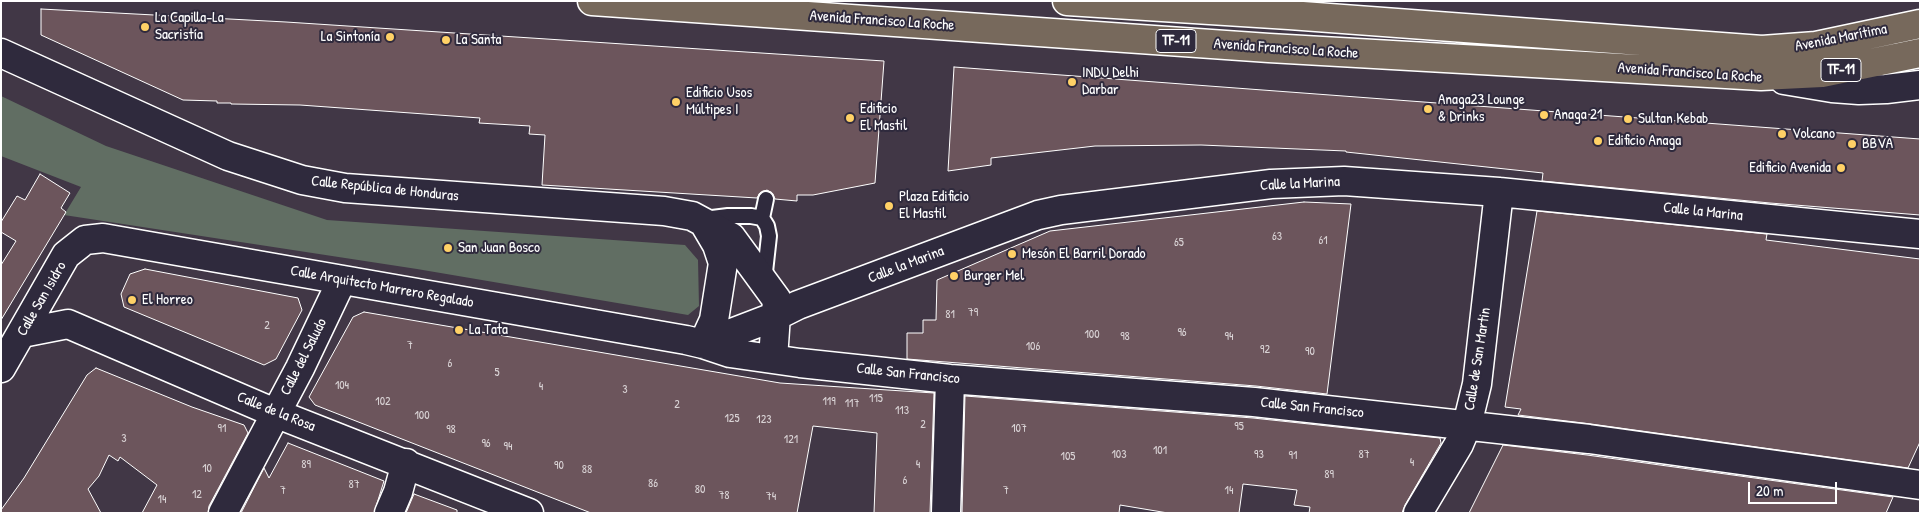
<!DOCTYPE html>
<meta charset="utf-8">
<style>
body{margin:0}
#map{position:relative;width:1921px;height:514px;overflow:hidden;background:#413746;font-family:"Patrick Hand",sans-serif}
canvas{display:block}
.frame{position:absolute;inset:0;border:2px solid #fff;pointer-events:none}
.scale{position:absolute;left:1748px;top:482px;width:89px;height:22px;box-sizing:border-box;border:2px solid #fff;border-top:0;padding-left:6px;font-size:15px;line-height:18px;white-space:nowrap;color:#fff;-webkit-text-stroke:4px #2f2a3d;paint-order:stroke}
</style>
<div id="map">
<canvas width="1921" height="514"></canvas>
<div class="frame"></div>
<div class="scale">20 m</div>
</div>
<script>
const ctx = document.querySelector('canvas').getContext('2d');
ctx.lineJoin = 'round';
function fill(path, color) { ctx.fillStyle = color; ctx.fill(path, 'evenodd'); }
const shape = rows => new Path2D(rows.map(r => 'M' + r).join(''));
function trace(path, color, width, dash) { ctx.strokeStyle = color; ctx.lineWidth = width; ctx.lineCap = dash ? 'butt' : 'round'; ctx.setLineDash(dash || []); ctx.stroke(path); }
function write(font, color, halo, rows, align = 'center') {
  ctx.font = font + ' "Patrick Hand",sans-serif'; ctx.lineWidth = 4; ctx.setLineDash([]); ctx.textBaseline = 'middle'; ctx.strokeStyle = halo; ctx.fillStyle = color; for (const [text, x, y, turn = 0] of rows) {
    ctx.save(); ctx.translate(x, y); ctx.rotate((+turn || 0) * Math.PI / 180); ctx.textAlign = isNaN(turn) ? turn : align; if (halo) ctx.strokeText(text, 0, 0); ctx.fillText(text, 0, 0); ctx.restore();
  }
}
const green = shape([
 [1,96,106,146,327,220,685,245,698,260,699,306,688,315,417,269,64,215,81,187,1,156]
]);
const building = shape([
 [41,9,286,22,884,61,875,183,813,195,797,195,797,201,775,199,772,193,767,190,760,193,757,198,542,185,545,135,529,134,530,126,479,123,480,118,300,105,231,104,231,103,217,103,217,101,183,100,41,35,41,9],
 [954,67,1920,139,1920,215,1770,203,1542,181,1543,173,1346,152,1346,151,1201,145,1095,146,991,158,991,165,948,171,954,67],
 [40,174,70,193,61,208,66,212,1,320,1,265,16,241,1,232,1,222,17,196,25,200,40,174],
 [1304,202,1351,204,1327,394,1256,386,907,359,907,333,923,333,923,320,936,320,937,280,1050,231,1304,202],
 [1537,211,1767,234,1766,240,1920,259,1920,442,1908,468,1591,424,1518,415,1521,409,1505,407,1537,211],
 [145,269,298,298,302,310,276,359,264,365,124,307,121,294,130,274,145,269],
 [364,312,780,383,934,393,930,513,874,513,877,433,813,426,797,513,591,513,315,405,309,397,353,317,364,312],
 [96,368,192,407,244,425,248,433,209,506,208,513,142,513,157,485,120,457,118,461,109,455,99,476,88,489,101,513,1,513,1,510,24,478,87,375,96,368],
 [965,396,1253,418,1440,438,1441,443,1405,505,1402,513,1309,513,1310,507,1294,505,1297,490,1243,484,1239,513,1168,513,1120,505,1119,513,962,513,965,396],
 [288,443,384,481,374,513,241,513,264,468,269,478,288,443],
 [1503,445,1587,455,1893,497,1886,513,1469,513,1503,445],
 [414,494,457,510,457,513,406,513,414,494]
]);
const service = shape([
 [762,218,766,199],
 [704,219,728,216,751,216,762,218,767,226,769,236,764,281]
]);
const minor = shape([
 [1,53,228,156,302,180,345,188,664,211,692,216,731,237,777,300,773,359],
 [1784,80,1832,88,1859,90,1886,89,1920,85],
 [22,333,68,324,275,413,529,513],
 [703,344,776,316,798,305,1038,215,1061,210,1271,184,1344,181,1499,192,1920,234],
 [703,344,714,320,723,263,717,245,704,223],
 [1,368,66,255,85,240,103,238,686,340,703,344,730,353,800,363,950,379,1254,402,1589,439,1920,485],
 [223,513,300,368,342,280],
 [389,513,398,492,406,463],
 [946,513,950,379],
 [1418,513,1459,444,1467,425,1477,384,1499,192]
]);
const primary = shape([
 [592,1,1269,48,1761,76,1822,73,1920,53],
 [1067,1,1289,15,1762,50,1816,46,1920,24]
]);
const markers = [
 [145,27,5,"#ffd166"],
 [390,37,5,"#ffd166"],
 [446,40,5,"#ffd166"],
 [1072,82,5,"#ffd166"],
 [676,102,5,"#ffd166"],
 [1428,109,5,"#ffd166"],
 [1544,115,5,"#ffd166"],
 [850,118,5,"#ffd166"],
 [1628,119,5,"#ffd166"],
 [1782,134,5,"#ffd166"],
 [1598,141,5,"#ffd166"],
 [1852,144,5,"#ffd166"],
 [1841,168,5,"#ffd166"],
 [889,206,5,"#ffd166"],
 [448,248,5,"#ffd166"],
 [1012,254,5,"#ffd166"],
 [954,276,5,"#ffd166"],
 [132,300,5,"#ffd166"],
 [459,330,5,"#ffd166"]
];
const numberNames = [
 ["63",1277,237],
 ["61",1323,241],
 ["65",1179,243],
 ["79",973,313],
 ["81",950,315],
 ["2",267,326],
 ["96",1182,333],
 ["100",1092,335],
 ["98",1125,337],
 ["94",1229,337],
 ["7",410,346],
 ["106",1033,347],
 ["92",1265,350],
 ["90",1310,352],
 ["6",450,364],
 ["5",497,373],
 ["104",342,386],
 ["4",541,387],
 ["3",625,390],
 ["115",876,399],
 ["102",383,402],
 ["119",829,402],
 ["117",852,404],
 ["2",677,405],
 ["113",902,411],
 ["100",422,416],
 ["125",732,419],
 ["123",764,420],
 ["2",923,425],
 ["95",1239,427],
 ["91",222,429],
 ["107",1019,429],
 ["98",451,430],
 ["3",124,439],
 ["121",791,440],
 ["96",486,444],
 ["94",508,447],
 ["101",1160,451],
 ["103",1119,455],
 ["93",1259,455],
 ["87",1364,455],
 ["91",1293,456],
 ["105",1068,457],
 ["4",1412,463],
 ["89",306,465],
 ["4",918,465],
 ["90",559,466],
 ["10",207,469],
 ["88",587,470],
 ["89",1329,475],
 ["6",905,481],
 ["86",653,484],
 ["87",354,485],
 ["80",700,490],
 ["7",283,491],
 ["7",1006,491],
 ["14",1229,491],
 ["12",197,495],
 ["78",724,496],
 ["74",771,497],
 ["14",162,500]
];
const shields = [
 [1176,41,40],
 [1841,70,40]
];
const shieldNames = [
 ["TF-11",1176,41],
 ["TF-11",1841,70]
];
const poiNames = [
 ["La Capilla-La",155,18],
 ["Sacristía",155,35],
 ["La Sintonía",380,37,"right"],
 ["La Santa",456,40],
 ["INDU Delhi",1082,73],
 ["Darbar",1082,90],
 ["Edificio Usos",686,93],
 ["Múltipes I",686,110],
 ["Anaga23 Lounge",1438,100],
 ["& Drinks",1438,117],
 ["Edificio",860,109],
 ["El Mastil",860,126],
 ["Anaga 21",1554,115],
 ["Sultan Kebab",1638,119],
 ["Volcano",1792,134],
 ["Edificio Anaga",1608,141],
 ["BBVA",1862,144],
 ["Edificio Avenida",1831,168,"right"],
 ["Plaza Edificio",899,197],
 ["El Mastil",899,214],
 ["San Juan Bosco",458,248],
 ["Mesón El Barril Dorado",1022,254],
 ["Burger Mel",964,276],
 ["El Horreo",142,300],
 ["La Tata",469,330]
];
const streetNames = [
 ["Avenida Francisco La Roche",882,21,4],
 ["Avenida Marítima",1841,38,-11],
 ["Avenida Francisco La Roche",1286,49,4],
 ["Avenida Francisco La Roche",1690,73,4],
 ["Calle la Marina",1300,184,-3],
 ["Calle República de Honduras",385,189,6],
 ["Calle la Marina",1703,212,6],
 ["Calle la Marina",906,265,-21],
 ["Calle Arquitecto Marrero Regalado",382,287,10],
 ["Calle San Isidro",42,299,-60],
 ["Calle del Saludo",304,357,-63],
 ["Calle de San Martin",1478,359,-81],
 ["Calle San Francisco",908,374,6],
 ["Calle San Francisco",1312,408,6],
 ["Calle de la Rosa",276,412,22]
];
fill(green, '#616e63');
fill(building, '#6c555c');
trace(building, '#fff', 1);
trace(service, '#fff', 18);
trace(minor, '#fff', 31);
trace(primary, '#fff', 31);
trace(service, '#2f2a3d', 14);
trace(minor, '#2f2a3d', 28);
trace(primary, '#77695c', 28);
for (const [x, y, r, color] of markers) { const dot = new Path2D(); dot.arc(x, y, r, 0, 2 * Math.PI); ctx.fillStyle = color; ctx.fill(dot); trace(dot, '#2f2a3d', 2); }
write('12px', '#dad4d6', null, numberNames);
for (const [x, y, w] of shields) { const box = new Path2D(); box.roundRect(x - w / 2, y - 11.5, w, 23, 4); ctx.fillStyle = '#2f2a3d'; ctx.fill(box); trace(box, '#fff', 1); }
write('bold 14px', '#fff', null, shieldNames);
write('15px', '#fff', '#2f2a3d', poiNames, 'left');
write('15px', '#fff', '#2f2a3d', streetNames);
</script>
